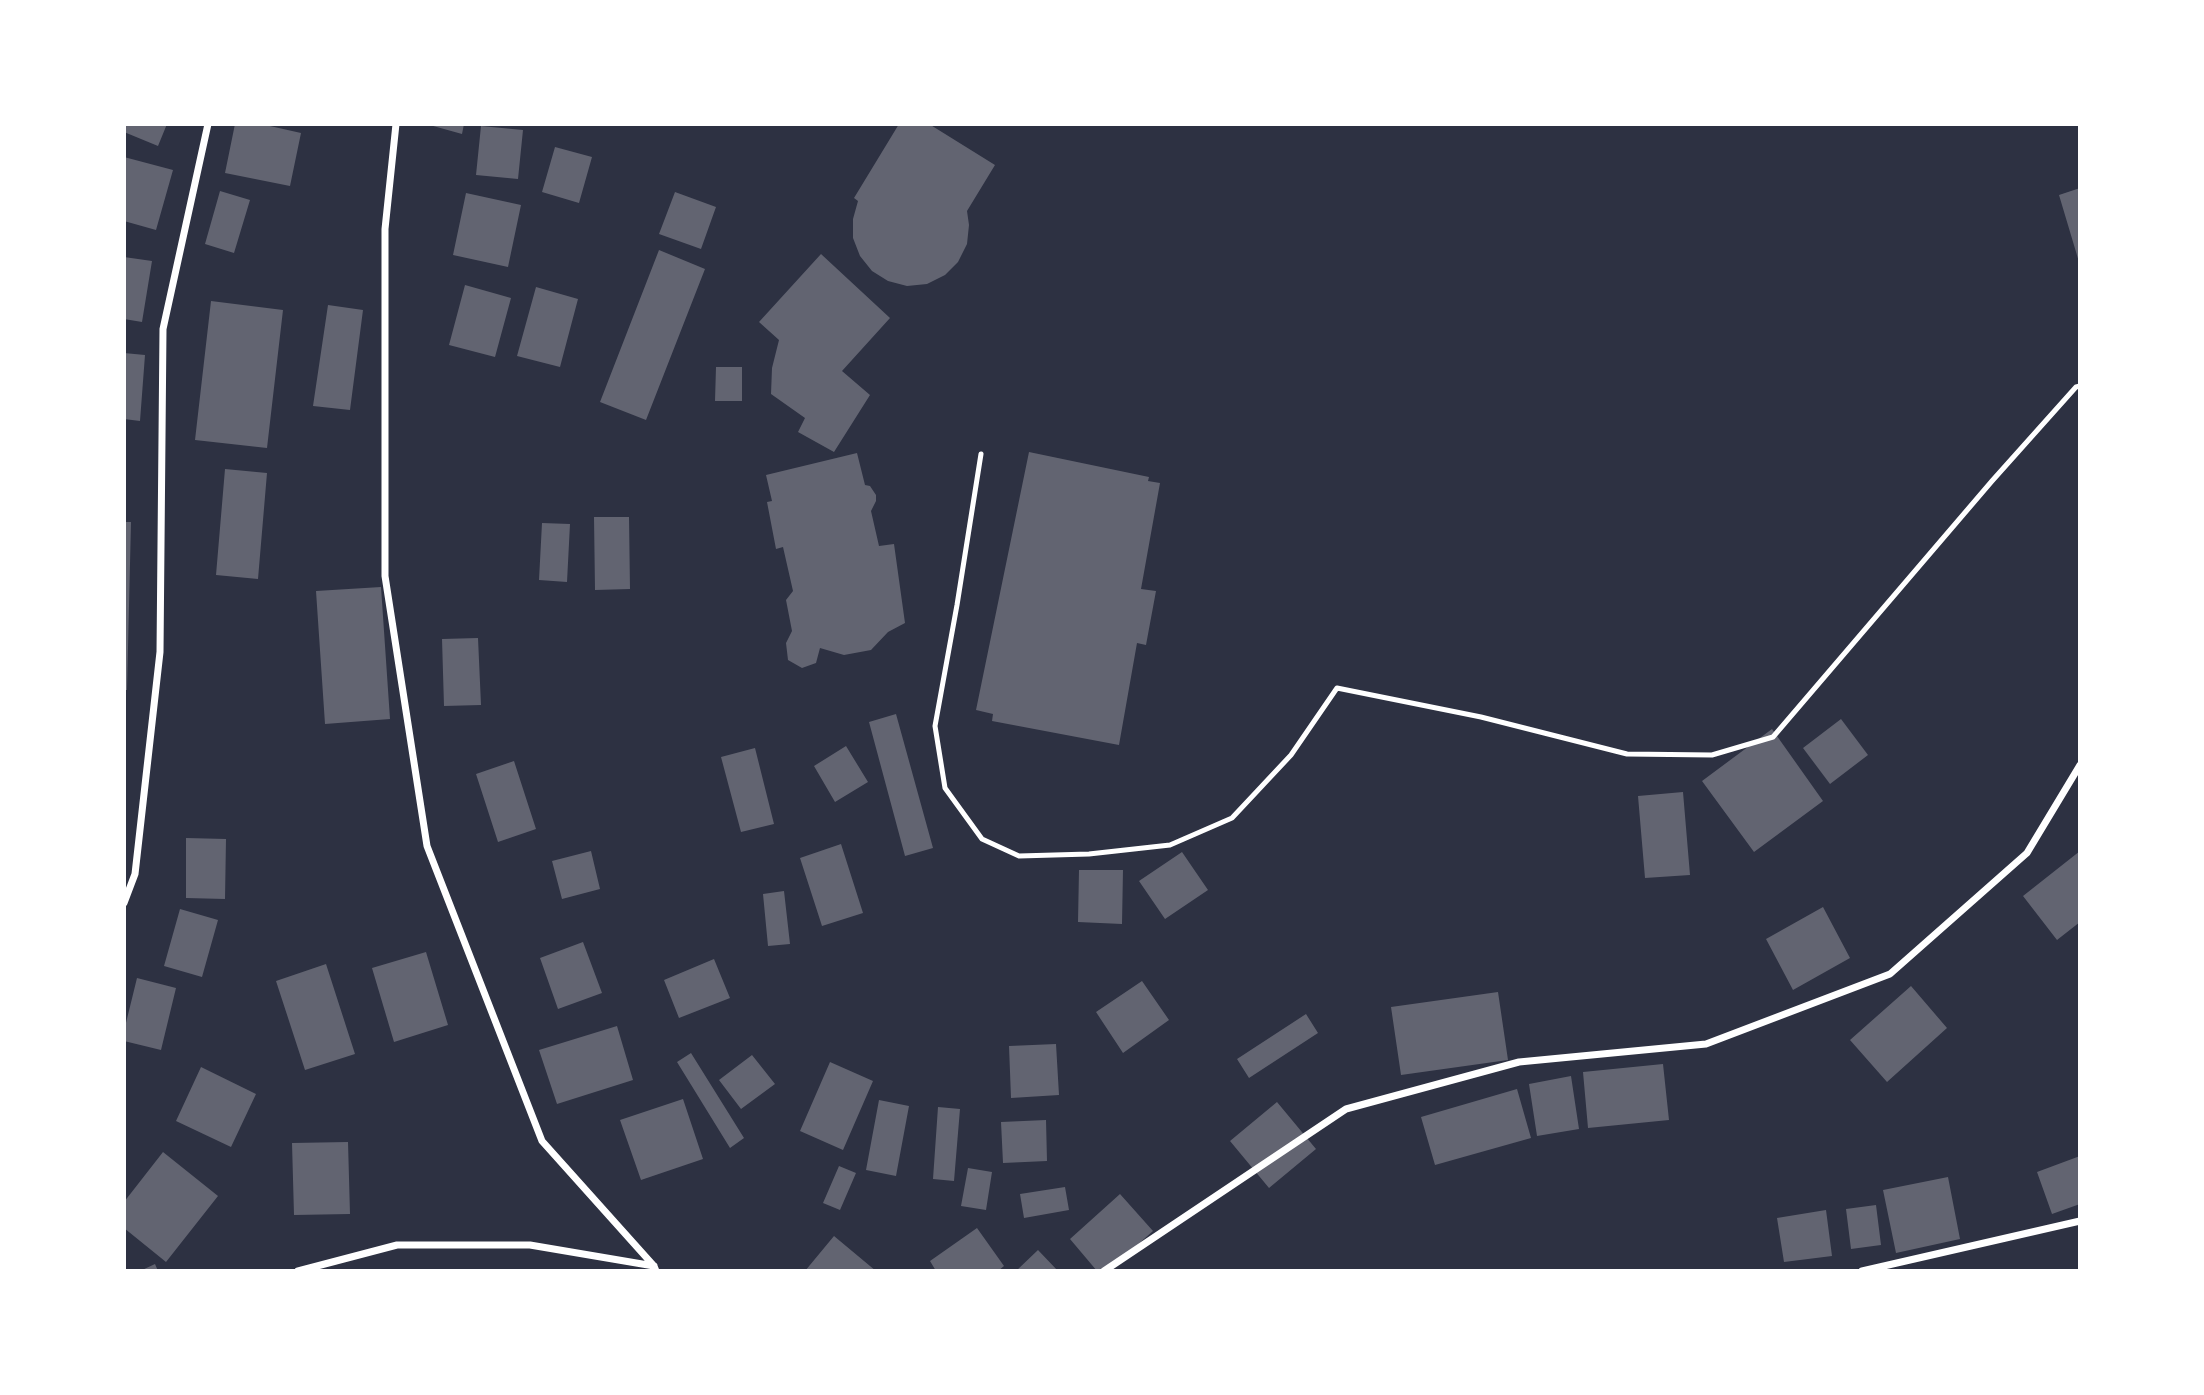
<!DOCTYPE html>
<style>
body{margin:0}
#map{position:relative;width:2204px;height:1395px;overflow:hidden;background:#2d3142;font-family:"Roboto Serif",serif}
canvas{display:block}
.frame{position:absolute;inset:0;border:126px solid #fff;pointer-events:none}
</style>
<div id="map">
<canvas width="2204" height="1395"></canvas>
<div class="frame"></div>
</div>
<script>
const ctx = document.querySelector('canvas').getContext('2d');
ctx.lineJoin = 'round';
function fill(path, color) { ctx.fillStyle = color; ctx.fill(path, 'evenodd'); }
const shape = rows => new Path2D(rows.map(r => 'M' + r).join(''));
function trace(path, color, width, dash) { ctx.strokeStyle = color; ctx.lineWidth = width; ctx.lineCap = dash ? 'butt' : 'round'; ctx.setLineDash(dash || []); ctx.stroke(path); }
const building = shape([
 [124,124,167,124,158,146,124,132],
 [235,124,261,124,301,133,290,186,225,173],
 [426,124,464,124,462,134],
 [899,124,929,124,995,165,967,211,969,225,967,244,958,262,945,275,927,284,907,286,888,281,872,271,860,256,853,238,853,219,858,201,854,198],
 [481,126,523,130,518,179,476,175],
 [555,147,592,157,579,203,542,192],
 [124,157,173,170,156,230,124,221],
 [2080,188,2080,262,2079,262,2059,195],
 [220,191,250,200,234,253,205,244],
 [675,192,716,207,701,249,659,234],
 [466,193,521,205,508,267,453,255],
 [659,250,705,269,646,420,600,402],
 [821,254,890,318,842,371,870,395,834,452,798,432,805,418,771,394,772,368,779,340,759,322],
 [124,257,152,261,142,322,124,319],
 [465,285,511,298,495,357,449,345],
 [536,287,578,299,560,367,517,356],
 [211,301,283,310,267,448,195,440],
 [328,305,363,310,350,410,313,406],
 [124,353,145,355,140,421,124,419],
 [716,367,742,367,742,401,715,401],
 [1029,452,1149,477,1148,481,1160,483,1141,589,1156,591,1146,645,1137,643,1119,745,992,721,993,714,976,710],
 [857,453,865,485,870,486,876,495,876,501,871,511,879,546,894,544,905,623,888,632,871,650,844,655,820,648,816,663,802,668,788,660,786,643,792,631,786,600,793,591,783,547,776,549,767,502,772,501,766,475],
 [225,469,267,473,258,579,216,575],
 [594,517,629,517,630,589,595,590],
 [124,522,131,522,127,690,124,690],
 [542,523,570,524,567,582,539,580],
 [381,587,390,719,325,724,316,591],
 [478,638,481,705,444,706,442,639],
 [896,714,933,848,905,856,869,722],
 [1841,719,1868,755,1830,784,1803,748],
 [1772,729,1823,801,1754,852,1702,781],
 [846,746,868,782,835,802,814,766],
 [755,748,774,824,741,832,721,757],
 [514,761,536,829,498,842,476,774],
 [1683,792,1690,875,1645,878,1638,796],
 [186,838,226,839,225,899,186,898],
 [841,844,863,913,822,926,800,858],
 [591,851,600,889,562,899,552,861],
 [2080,851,2080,922,2057,940,2023,896],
 [1182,852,1208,890,1165,919,1139,881],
 [1079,870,1123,870,1122,924,1078,922],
 [784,891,790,944,768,946,763,894],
 [1823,907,1850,958,1793,990,1766,939],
 [180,909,218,920,202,977,164,966],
 [583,942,602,993,558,1009,540,958],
 [426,952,448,1025,394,1042,372,968],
 [714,959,730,998,679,1018,664,980],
 [326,964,355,1054,305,1070,276,981],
 [137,978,176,988,161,1050,124,1041,124,1031],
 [1142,981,1169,1020,1123,1053,1096,1012],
 [1911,986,1947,1028,1887,1082,1850,1040],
 [1498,992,1508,1060,1401,1075,1391,1007],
 [1306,1014,1318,1033,1249,1078,1237,1059],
 [617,1026,633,1080,557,1104,539,1050],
 [1056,1044,1059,1095,1011,1098,1009,1046],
 [691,1053,744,1138,730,1148,677,1062],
 [752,1055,775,1084,741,1109,719,1080],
 [830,1062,873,1081,843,1150,800,1131],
 [1663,1064,1669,1120,1588,1128,1583,1072],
 [201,1067,256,1094,231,1147,176,1121],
 [1571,1076,1579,1129,1537,1136,1529,1084],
 [1517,1089,1531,1138,1435,1165,1421,1117],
 [683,1099,703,1159,641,1180,620,1120],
 [879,1100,909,1106,896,1176,866,1170],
 [1277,1102,1316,1149,1269,1188,1230,1141],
 [938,1107,960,1109,954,1181,933,1179],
 [1046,1120,1047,1161,1003,1163,1001,1122],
 [348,1142,350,1214,294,1215,292,1143],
 [163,1152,218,1196,166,1262,124,1228,124,1202],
 [2080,1156,2080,1204,2052,1214,2037,1172],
 [839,1166,856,1173,840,1210,823,1203],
 [968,1168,992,1172,986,1210,961,1206],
 [1948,1177,1960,1239,1896,1253,1883,1190],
 [1065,1187,1069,1210,1024,1218,1020,1194],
 [1120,1194,1153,1231,1108,1271,1097,1271,1070,1239],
 [1876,1205,1881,1245,1851,1249,1846,1209],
 [1826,1210,1832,1256,1784,1262,1777,1218],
 [977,1228,1004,1266,998,1271,936,1271,930,1261],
 [834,1236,876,1271,805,1271],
 [1038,1250,1058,1271,1016,1271],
 [155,1264,158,1271,140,1271]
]);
const service = shape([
 [981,454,957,605,935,726,945,788,982,839,1019,856,1089,854,1170,845,1232,818,1291,755,1337,688,1481,717,1627,754,1712,755,1773,737,1992,481,2076,387,2080,386]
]);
const minor = shape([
 [396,124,385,229,385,576,427,846,542,1141,654,1266,656,1271],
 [124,903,135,874,160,652,163,329,208,124],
 [298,1271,397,1245,530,1245,654,1266],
 [1104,1271,1346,1109,1519,1062,1706,1044,1890,974,2027,853,2080,765],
 [1862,1271,2080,1221]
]);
fill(building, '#626471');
trace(service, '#fff', 5);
trace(minor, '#fff', 7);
</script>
